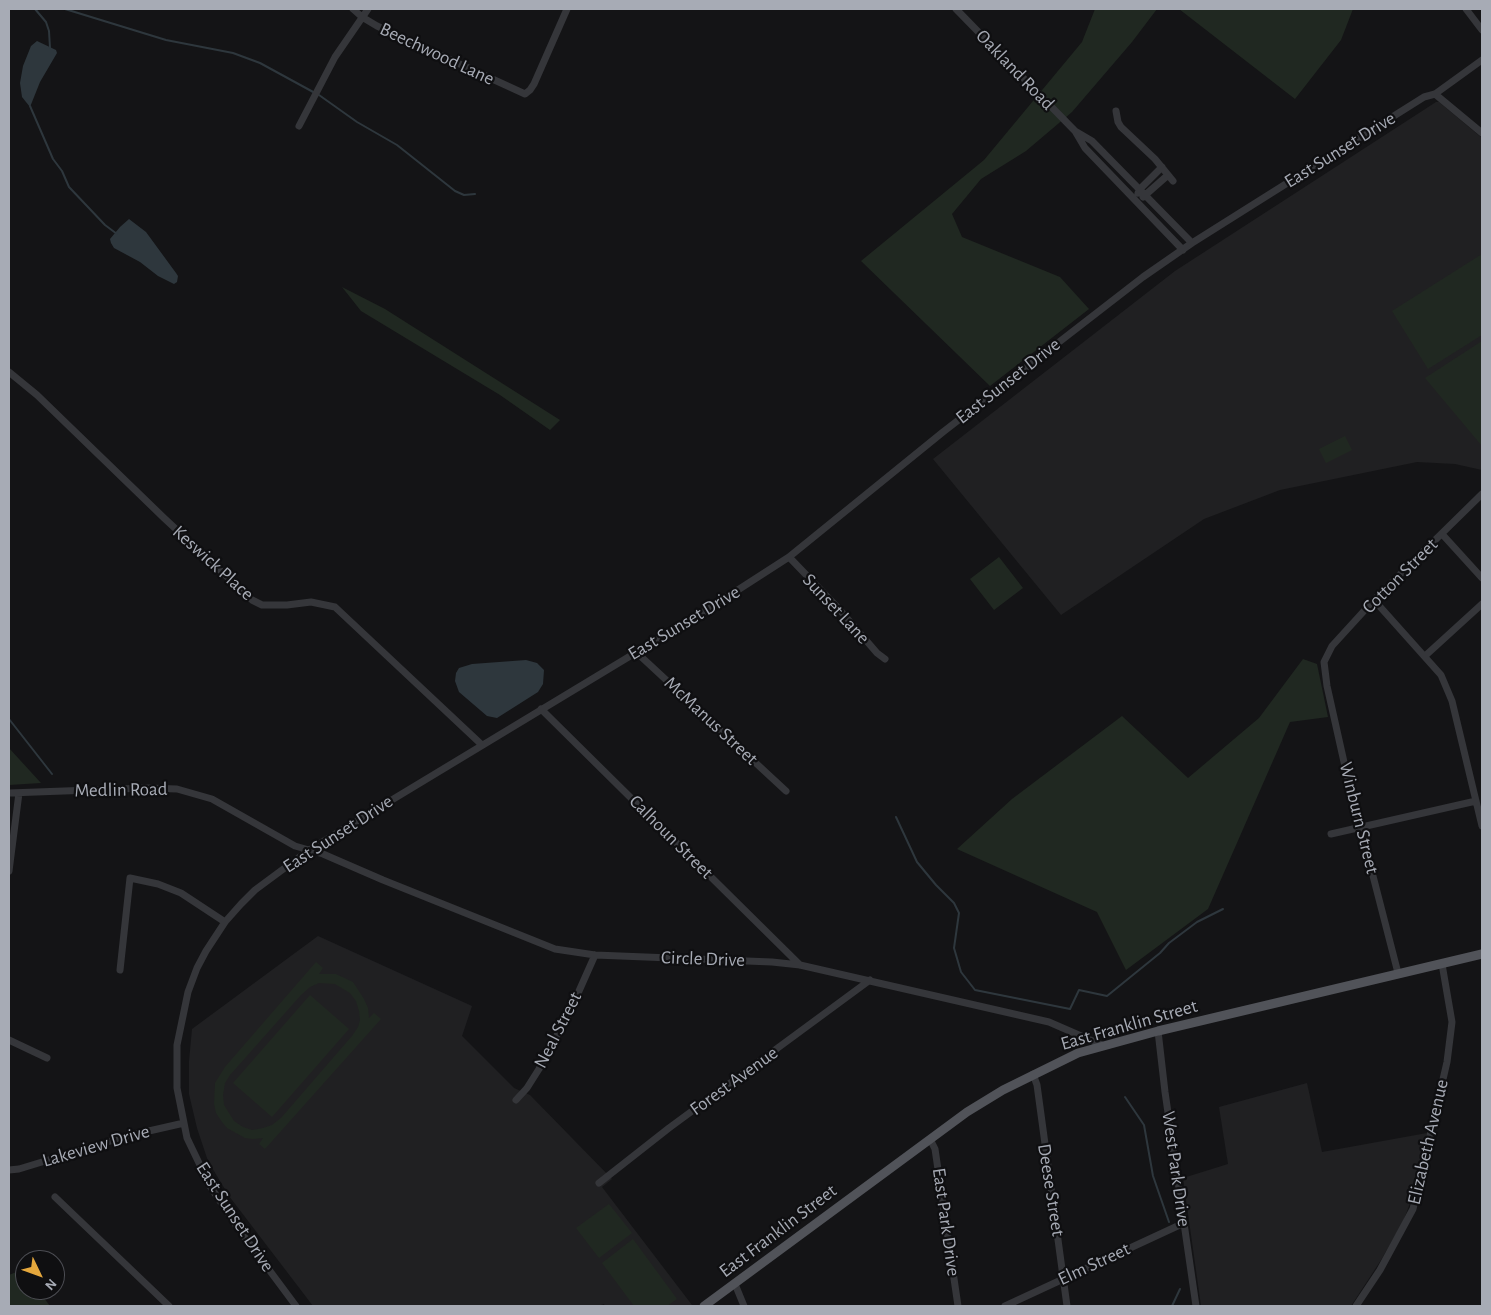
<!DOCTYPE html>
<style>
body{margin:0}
#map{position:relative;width:1491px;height:1315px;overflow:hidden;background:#141416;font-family:"Alegreya Sans",sans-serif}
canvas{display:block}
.frame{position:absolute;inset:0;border:10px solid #a7abb5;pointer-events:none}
.north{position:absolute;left:15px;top:1250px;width:50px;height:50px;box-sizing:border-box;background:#0f0f11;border:1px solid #4c4d53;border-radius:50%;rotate:132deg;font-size:14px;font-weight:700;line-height:20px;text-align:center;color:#a7abb5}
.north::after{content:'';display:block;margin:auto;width:18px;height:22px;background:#e4a73d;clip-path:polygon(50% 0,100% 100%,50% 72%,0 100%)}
</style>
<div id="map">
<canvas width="1491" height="1315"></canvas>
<div class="frame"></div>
<div class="north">N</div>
</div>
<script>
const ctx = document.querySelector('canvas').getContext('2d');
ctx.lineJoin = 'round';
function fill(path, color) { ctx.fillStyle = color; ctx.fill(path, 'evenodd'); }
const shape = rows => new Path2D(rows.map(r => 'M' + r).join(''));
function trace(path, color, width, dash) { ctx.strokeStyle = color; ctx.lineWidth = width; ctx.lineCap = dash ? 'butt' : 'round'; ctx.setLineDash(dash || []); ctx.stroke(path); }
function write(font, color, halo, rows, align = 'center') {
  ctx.font = font + ' "Alegreya Sans",sans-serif'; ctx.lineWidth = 4.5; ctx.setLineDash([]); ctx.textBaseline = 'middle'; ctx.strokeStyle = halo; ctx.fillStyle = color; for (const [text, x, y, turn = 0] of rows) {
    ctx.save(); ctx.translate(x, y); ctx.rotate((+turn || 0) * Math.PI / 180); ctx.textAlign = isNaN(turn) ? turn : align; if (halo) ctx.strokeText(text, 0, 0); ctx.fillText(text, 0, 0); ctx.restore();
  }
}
const built = shape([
 [1436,102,1439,102,1482,138,1482,470,1455,464,1417,462,1280,490,1204,519,1061,615,933,459,1175,271],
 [318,936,472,1006,462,1036,514,1088,530,1095,612,1179,602,1187,692,1305,605,1306,604,1304,598,1306,313,1306,229,1196,208,1161,197,1128,189,1094,189,1061,192,1029],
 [1307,1083,1322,1152,1427,1133,1413,1195,1403,1222,1381,1260,1351,1306,1201,1306,1183,1178,1228,1164,1219,1107]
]);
const green = shape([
 [1095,9,1157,9,1132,42,1072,112,1026,151,981,179,952,214,962,237,1060,277,1089,309,990,386,861,261,984,160,1082,42],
 [1179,9,1353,9,1341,40,1295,99],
 [1482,254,1482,335,1428,369,1392,311],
 [342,287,385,309,560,420,550,430,500,395,361,311],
 [1482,341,1482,446,1425,378],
 [1345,436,1352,450,1326,463,1319,449],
 [999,557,1023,588,994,610,970,579],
 [1303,659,1317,664,1328,717,1290,722,1208,909,1126,970,1097,912,957,849,1012,799,1122,716,1188,778,1259,718],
 [9,748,41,783,9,785],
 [316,962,323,968,319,974,336,974,353,982,364,999,368,1008,369,1018,374,1013,381,1019,265,1149,259,1144,263,1138,253,1139,245,1138,227,1128,222,1122,216,1113,214,1104,215,1083,225,1067],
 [319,983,335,984,350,993,356,1001,359,1011,360,1020,358,1027,352,1036,281,1118,272,1125,263,1128,252,1130,243,1127,234,1121,224,1105,223,1095,225,1083,230,1075,301,995,310,987],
 [310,995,349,1029,272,1117,233,1083],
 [609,1204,632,1233,599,1258,576,1228],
 [633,1239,677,1299,667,1306,634,1306,602,1263],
 [24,1269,25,1271,25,1290,38,1290,50,1306,9,1306,9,1275]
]);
const water = shape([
 [37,41,56,50,57,53,40,82,30,107,22,97,20,83,23,66,31,46],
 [129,219,146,232,176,273,178,276,177,282,174,284,158,276,140,262,114,248,111,243,110,239,120,227],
 [526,660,537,663,544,670,543,684,538,692,497,718,487,716,459,692,455,681,456,673,459,668,472,664]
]);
const stream = shape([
 [35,9,46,22,49,31,50,48],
 [65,9,166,40,233,53,260,63,315,93],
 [319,95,357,122,397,145,455,191,464,195,475,194],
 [30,106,53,159,62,171,69,187,105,225,117,234],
 [9,719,52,774],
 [896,817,917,862,936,885,954,903,959,913,954,948,961,972,975,990,1070,1009,1079,990,1107,996,1160,953,1169,943,1197,922,1223,909],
 [1125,1097,1144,1125,1153,1176,1169,1222],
 [1172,1306,1180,1289]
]);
const minor = shape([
 [353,9,362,17,377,26,525,94,530,90,534,84,567,9],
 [956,9,1075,131,1085,148,1183,250],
 [1466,9,1482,30],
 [1435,94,1482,133],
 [1116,111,1118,122,1121,127,1155,159,1173,181],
 [299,126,335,57,368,9],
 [1075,131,1092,141,1192,243],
 [1138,193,1140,189,1162,167],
 [1143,197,1168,175],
 [9,372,37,395,164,518,252,600,262,605,287,605,311,602,335,607,482,745],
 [1442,534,1482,578],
 [789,557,839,609,877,653,885,659],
 [1374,600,1441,675,1452,701,1482,826],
 [636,652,786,791],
 [1425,656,1482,604],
 [541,709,800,965],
 [9,793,146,788,177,789,212,799,295,846,323,854,383,880,555,949,595,955,772,962,800,965,1049,1022,1104,1046],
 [1331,834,1476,801],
 [9,871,19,793],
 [120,970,130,878,158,884,181,893,225,922],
 [1398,973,1346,771,1327,686,1324,662,1332,646,1374,600,1482,494],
 [1158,1031,1165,1092,1196,1306],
 [9,1040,47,1058],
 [1033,1074,1037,1085,1067,1306],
 [516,1100,527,1088,539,1069,571,1009,595,955],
 [930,1139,935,1149,958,1306],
 [9,1170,19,1169,127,1136,184,1123],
 [599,1183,669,1128,870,980],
 [55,1197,169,1306],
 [735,1284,744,1306],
 [296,1306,238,1228,210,1186,187,1138,177,1088,177,1045,188,992,197,968,206,951,225,922,241,904,255,890,309,850,713,606,789,557,943,432,1143,277,1192,243,1424,97,1435,94,1482,60],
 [1005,1306,1184,1223],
 [1356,1306,1380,1270,1413,1209,1447,1062,1452,1022,1442,964]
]);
const major = shape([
 [704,1306,967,1112,1003,1090,1078,1053,1158,1031,1482,954]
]);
const streetNames = [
 ["Beechwood Lane",437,54,25],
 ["Oakland Road",1015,70,46],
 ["East Sunset Drive",1340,150,-32],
 ["East Sunset Drive",1008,381,-38],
 ["Keswick Place",213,563,42],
 ["Cotton Street",1400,576,-45],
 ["Sunset Lane",836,609,47],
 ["East Sunset Drive",684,623,-31],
 ["McManus Street",711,721,43],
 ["Medlin Road",121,790,-1],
 ["Winburn Street",1359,818,76],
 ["East Sunset Drive",338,834,-33],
 ["Calhoun Street",671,837,45],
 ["Circle Drive",703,959,2],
 ["East Franklin Street",1129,1025,-16],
 ["Neal Street",558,1030,-63],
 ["Forest Avenue",734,1081,-36],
 ["Elizabeth Avenue",1428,1142,-77],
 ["Lakeview Drive",96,1146,-16],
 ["West Park Drive",1176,1169,82],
 ["Deese Street",1051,1190,81],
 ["East Sunset Drive",235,1217,57],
 ["East Park Drive",946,1222,82],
 ["East Franklin Street",778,1231,-37],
 ["Elm Street",1094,1264,-25]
];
fill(built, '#202022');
fill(green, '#202821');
fill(water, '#2e373d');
trace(stream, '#2e373d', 2);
trace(minor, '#35363a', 7);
trace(major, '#515359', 9);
write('19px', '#a7abb5', '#0f0f11', streetNames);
</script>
